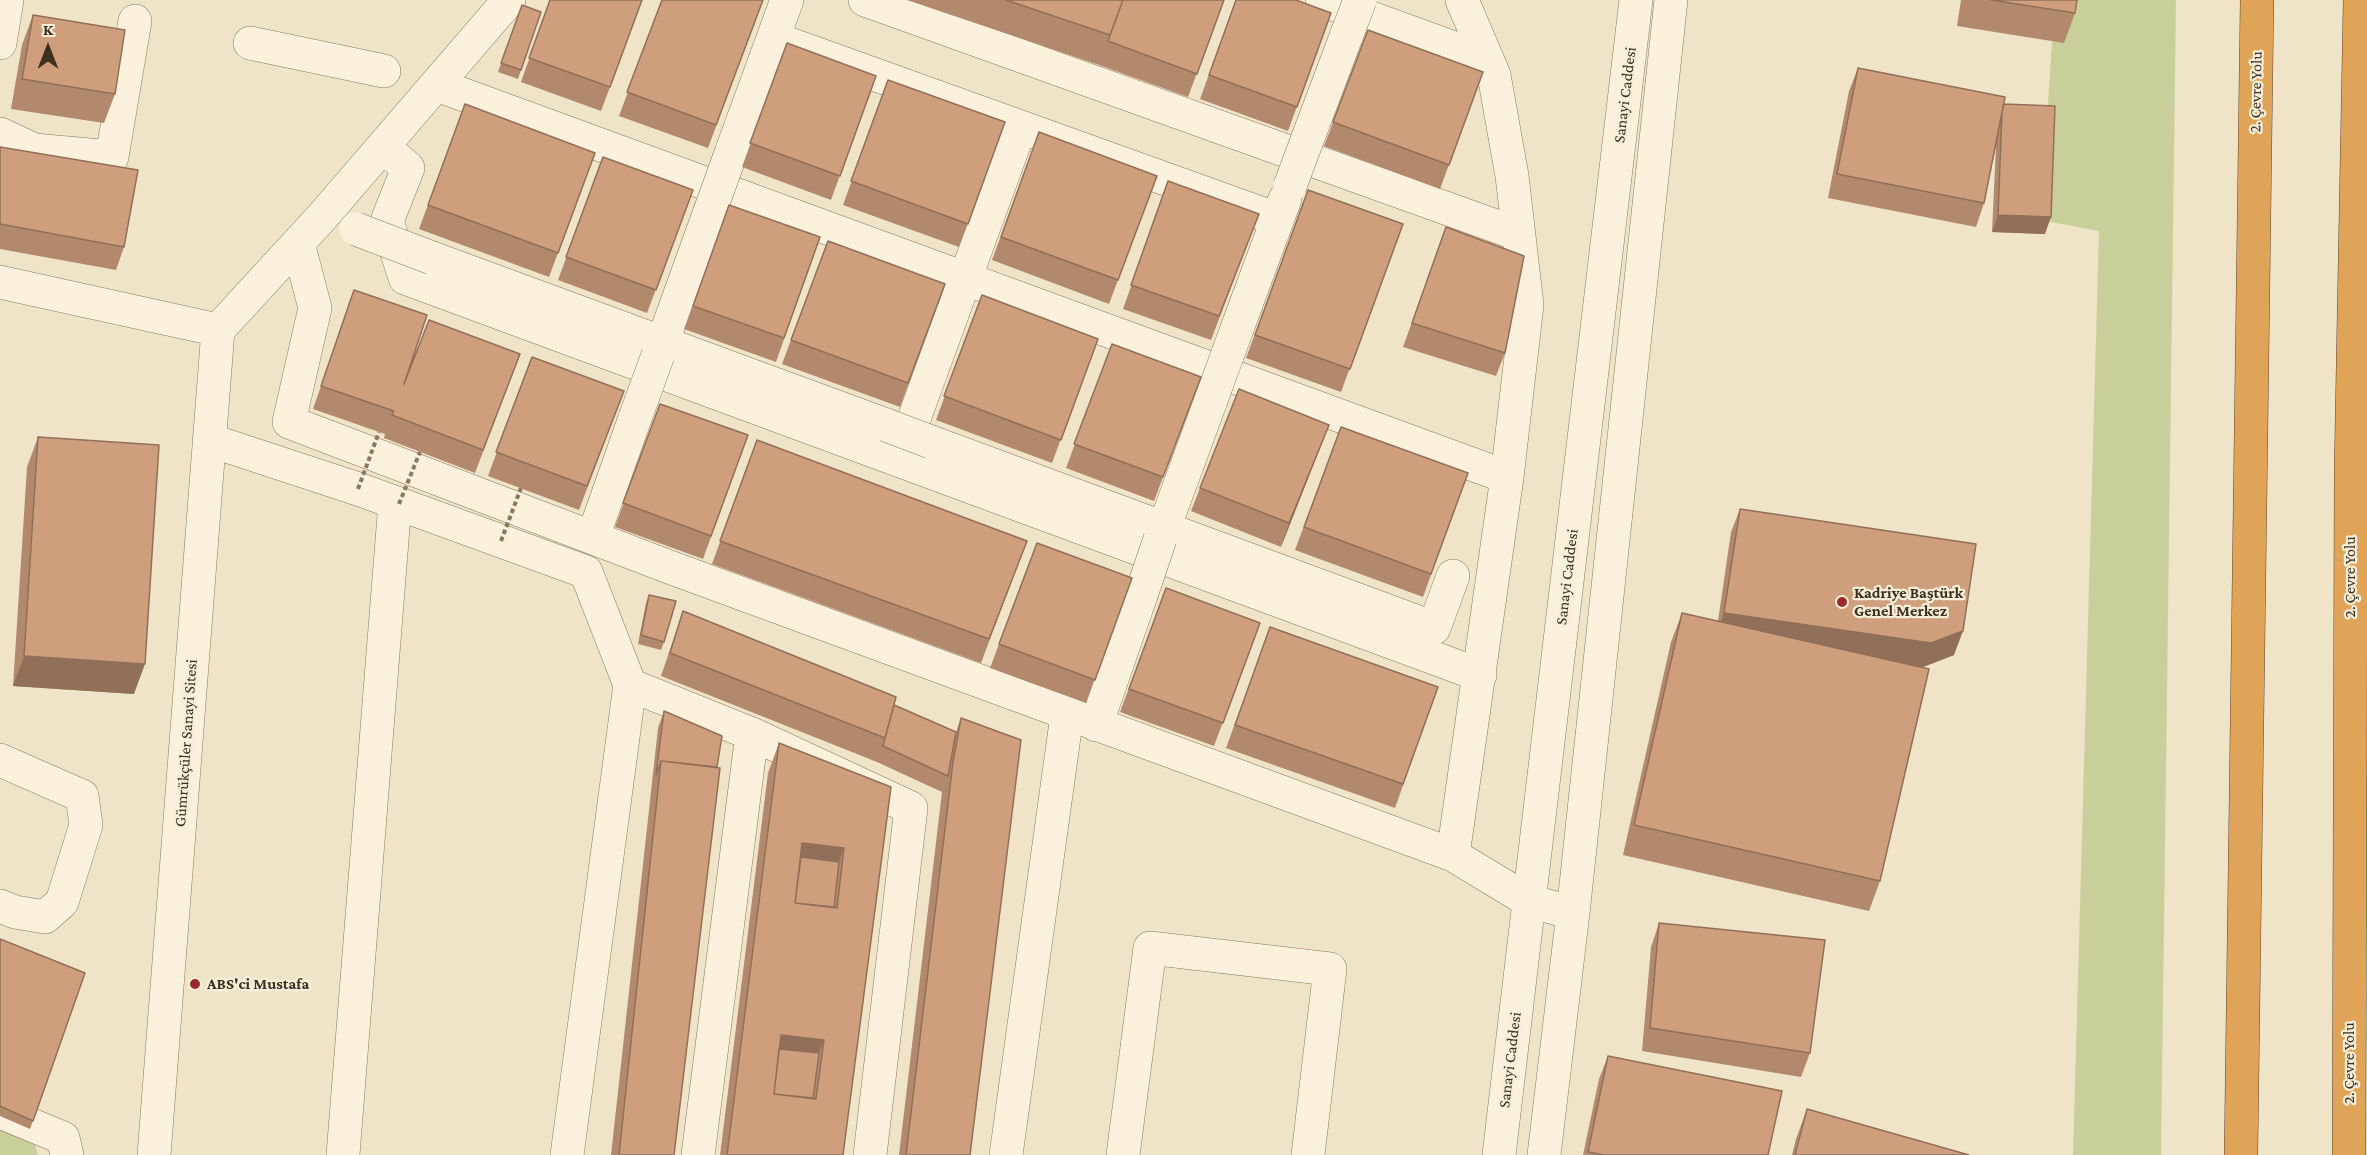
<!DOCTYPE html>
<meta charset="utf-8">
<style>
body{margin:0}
#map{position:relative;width:2367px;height:1155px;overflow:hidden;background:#f0e4c8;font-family:"Crimson Pro",serif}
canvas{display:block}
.north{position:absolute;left:18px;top:18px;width:60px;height:60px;-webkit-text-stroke:4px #f7eed8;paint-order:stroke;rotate:0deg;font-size:16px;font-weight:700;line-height:24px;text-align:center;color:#3d2e20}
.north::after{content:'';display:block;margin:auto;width:21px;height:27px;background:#3d2e20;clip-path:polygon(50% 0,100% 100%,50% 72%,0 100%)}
</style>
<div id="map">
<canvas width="2367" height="1155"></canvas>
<div class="north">K</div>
</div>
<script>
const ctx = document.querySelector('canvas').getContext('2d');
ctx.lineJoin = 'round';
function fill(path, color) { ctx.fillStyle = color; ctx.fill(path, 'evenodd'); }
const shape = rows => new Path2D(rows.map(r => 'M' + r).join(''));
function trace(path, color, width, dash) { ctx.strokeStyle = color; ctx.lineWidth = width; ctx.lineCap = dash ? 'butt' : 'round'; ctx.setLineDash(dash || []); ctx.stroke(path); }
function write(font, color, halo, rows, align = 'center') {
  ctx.font = font + ' "Crimson Pro",serif'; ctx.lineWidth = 4.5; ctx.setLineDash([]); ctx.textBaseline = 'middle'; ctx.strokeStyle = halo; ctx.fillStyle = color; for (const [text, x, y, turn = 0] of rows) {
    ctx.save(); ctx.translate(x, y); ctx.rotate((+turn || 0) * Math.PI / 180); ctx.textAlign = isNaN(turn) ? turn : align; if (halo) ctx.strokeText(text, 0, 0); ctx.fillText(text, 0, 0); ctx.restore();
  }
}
const green = shape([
 [2055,0,2176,0,2161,1155,2073,1155,2099,231,2040,220],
 [0,1126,33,1138,38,1155,0,1155]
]);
const minor = shape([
 [865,0,1518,234],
 [1322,0,1487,60],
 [773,38,1277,219],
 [0,43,7,0],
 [250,43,384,71],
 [437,85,1507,477],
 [1312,127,1347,34],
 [0,134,34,150,112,157,135,21],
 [383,147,408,168,387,221,405,278,1480,675],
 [731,153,787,0],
 [298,243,315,308,289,422,672,568,1453,855,1529,901,1573,913],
 [432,258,886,425],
 [0,282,218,330],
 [1238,326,1285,199],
 [218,330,322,217,509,0],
 [658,355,709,214],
 [209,440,358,489,586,572,630,685,567,1155],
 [931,442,1434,628,1453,576],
 [899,460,1020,128],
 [593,537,635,418],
 [1160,539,1211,400],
 [630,685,752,734,911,808,870,1155],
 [1096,725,1141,595],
 [0,760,82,796,86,825,62,902,45,917,15,912,0,906],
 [1453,855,1507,477,1527,305,1512,176,1494,75,1462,0],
 [0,1112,63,1138,67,1155],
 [154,1155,218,330],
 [343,1155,395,503],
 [698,1155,752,734],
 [1006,1155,1067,715],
 [1123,1155,1150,948,1330,969,1308,1155],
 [1499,1155,1636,0],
 [1544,1155,1573,913,1671,0]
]);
const highway = shape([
 [2241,1155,2257,0],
 [2349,1155,2351,470,2360,0]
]);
const pathBridge = shape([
 [358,489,379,432],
 [399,504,420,452],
 [501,541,521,488]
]);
const minorBridge = shape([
 [1347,34,1360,0],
 [1290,186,1312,127],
 [709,214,731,153],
 [356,229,432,258],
 [1211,400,1238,326],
 [635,418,658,355],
 [886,425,931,442],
 [1141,595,1160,539]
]);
const wall = shape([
 [550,0,610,87,601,111,521,82],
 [662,0,763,0,708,148,619,116],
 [907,0,1224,0,1188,97,1099,65],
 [1236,0,1331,13,1288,131,1200,99],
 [1961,0,2077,0,2075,13,2064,43,1957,26],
 [522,5,541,12,518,79,498,72],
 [33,15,115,94,104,123,11,109,22,45],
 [1368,30,1483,72,1440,189,1324,146],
 [787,43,876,76,831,200,742,167],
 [1858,68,2004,104,2045,234,1992,232,1996,146,1984,203,1976,227,1828,198,1849,91],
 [888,80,1005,122,959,247,843,205],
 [465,104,595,153,549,277,419,229],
 [1039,132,1157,176,1109,304,992,260],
 [0,147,124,247,116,270,0,249],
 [603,157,693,190,647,313,558,280],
 [1168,181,1259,214,1211,340,1123,309],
 [1308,190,1403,224,1341,392,1246,358],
 [729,205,820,237,776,362,684,329],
 [1446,227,1505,353,1496,376,1403,347],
 [828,241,945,284,900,407,782,364],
 [982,295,1098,339,1052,463,936,420],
 [346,314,404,384,520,354,475,473,384,438,385,434,313,409],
 [1112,344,1201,377,1154,501,1066,468],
 [532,357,624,391,579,510,488,476],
 [660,404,748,435,703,559,615,527],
 [1329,425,1281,547,1191,511,1200,488],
 [1341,427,1468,473,1423,597,1295,550],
 [38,437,134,694,13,686,27,467],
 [757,440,1027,541,981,663,712,564],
 [1740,509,1954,655,1923,667,1880,881,1869,911,1623,855,1671,642,1682,613,1718,621,1731,532],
 [1037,543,1132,578,1086,703,990,668],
 [1166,588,1260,623,1214,746,1120,712],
 [649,595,664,642,661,650,638,644,646,603],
 [683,611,956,732,961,718,970,1155,899,1155,942,792,877,762,661,676],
 [1270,627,1438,687,1395,808,1226,748],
 [664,711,717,767,674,1155,611,1155,658,728],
 [779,743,891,787,843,1155,720,1155,768,773],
 [1659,923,1810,1053,1801,1077,1642,1051,1651,947],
 [0,939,85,973,30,1129,0,1116],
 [1608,1056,1768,1155,1583,1155,1599,1079],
 [1807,1109,1969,1155,1792,1155,1796,1139]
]);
const shadedWall = shape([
 [1998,215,2051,217,2045,234,1992,232],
 [1329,425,1320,448,1281,547,1289,523],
 [1724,613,1963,631,1954,655,1923,667,1716,636],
 [24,656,145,664,134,694,13,686],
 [802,843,844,848,833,878,797,857],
 [781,1035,824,1040,813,1069,774,1065]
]);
const building = shape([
 [550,0,642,0,610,87,529,58,550,0],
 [662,0,763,0,716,125,627,92,662,0],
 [1006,0,1123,0,1110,35,1006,0],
 [1123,0,1224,0,1197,74,1108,41,1123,0],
 [1236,0,1296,0,1331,13,1297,107,1209,75,1236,0],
 [1991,0,2077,0,2075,13,1991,0],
 [522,5,541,12,521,70,501,63,522,5],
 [33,15,125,30,115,94,22,79,33,15],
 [1368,30,1483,72,1449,165,1333,122,1368,30],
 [787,43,876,76,840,176,750,143,787,43],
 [1858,68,2005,97,1984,203,1837,174,1858,68],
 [888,80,1005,122,968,224,851,181,888,80],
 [465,104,595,153,558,253,428,205,465,104],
 [2004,104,2055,106,2051,217,1998,215,2002,112,2004,104],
 [1039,132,1157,176,1118,280,1001,237,1039,132],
 [0,147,138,170,124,247,0,224,0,147],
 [603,157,693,190,656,290,566,257,603,157],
 [1168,181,1259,214,1219,316,1131,285,1168,181],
 [1308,190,1403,224,1350,369,1255,335,1308,190],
 [729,205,820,237,784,338,693,306,729,205],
 [1446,227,1524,256,1505,353,1412,323,1446,227],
 [828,241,945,284,908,383,791,340,828,241],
 [354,290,427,315,404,384,429,320,520,354,483,450,392,415,394,411,321,386,354,290],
 [982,295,1098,339,1061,440,944,396,982,295],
 [1112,344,1201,377,1163,477,1074,444,1112,344],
 [532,357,624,391,587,486,496,452,532,357],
 [1239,389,1329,425,1289,523,1200,488,1239,389],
 [660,404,748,435,711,536,623,503,660,404],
 [1341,427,1468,473,1431,574,1304,527,1341,427],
 [38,437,159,445,145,664,24,656,38,437],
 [757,440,1027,541,989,639,720,541,757,440],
 [1740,509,1976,544,1963,631,1931,643,1724,613,1740,509],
 [1037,543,1132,578,1095,680,999,644,1037,543],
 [1166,588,1260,623,1223,723,1129,689,1166,588],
 [649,595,676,601,664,642,641,635,649,595],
 [683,611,896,697,885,738,670,653,683,611],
 [1682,613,1929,669,1880,881,1634,825,1682,613],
 [1270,627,1438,687,1403,784,1235,725,1270,627],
 [894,705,956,732,948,776,883,746,894,705],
 [664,711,722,736,717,767,661,761,656,775,664,711],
 [961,718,1021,740,970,1155,906,1155,953,762,961,718],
 [779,743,891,787,843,1155,727,1155,779,743],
 [802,843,844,848,837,908,795,903,802,843],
 [781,1035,824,1040,816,1099,774,1094,781,1035],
 [661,761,720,768,674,1155,619,1155,661,761],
 [801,857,839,862,834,907,795,903,801,857],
 [1659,923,1825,940,1810,1053,1650,1028,1659,923],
 [0,939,85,973,33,1121,0,1106,0,939],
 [779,1049,819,1053,813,1098,774,1094,779,1049],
 [1608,1056,1782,1091,1768,1155,1604,1155,1588,1152,1608,1056],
 [1807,1109,1969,1155,1795,1155,1807,1109]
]);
const markers = [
 [1842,602,6,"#9e2a2b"],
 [195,984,6,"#9e2a2b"]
];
const streetNames = [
 ["2. Çevre Yolu",2256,92,-89],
 ["Sanayi Caddesi",1625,95,-83],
 ["Sanayi Caddesi",1567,577,-83],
 ["2. Çevre Yolu",2350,577,-90],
 ["Gümrükçüler Sanayi Sitesi",186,743,-86],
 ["Sanayi Caddesi",1510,1060,-83],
 ["2. Çevre Yolu",2349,1063,-90]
];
const poiNames = [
 ["Kadriye Baştürk",1854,593],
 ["Genel Merkez",1854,611],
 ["ABS'ci Mustafa",207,984]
];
fill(green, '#c9cf9b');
trace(minor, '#8d765c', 34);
trace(highway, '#5b4430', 34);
trace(minor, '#faf1dc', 33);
trace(highway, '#e0a458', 33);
trace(minorBridge, '#8d765c', 34, []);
trace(pathBridge, '#8d765c', 4, [4.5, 3]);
trace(minorBridge, '#faf1dc', 33);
fill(wall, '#b2896c');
fill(shadedWall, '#916f58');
fill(building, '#cf9f7d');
trace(building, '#916f58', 1.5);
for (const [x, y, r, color] of markers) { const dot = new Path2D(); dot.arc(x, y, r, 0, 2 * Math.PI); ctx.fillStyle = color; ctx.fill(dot); trace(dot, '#f7eed8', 2); }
write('16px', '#3d2e20', '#f7eed8', streetNames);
write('bold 16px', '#3d2e20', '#f7eed8', poiNames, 'left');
</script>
